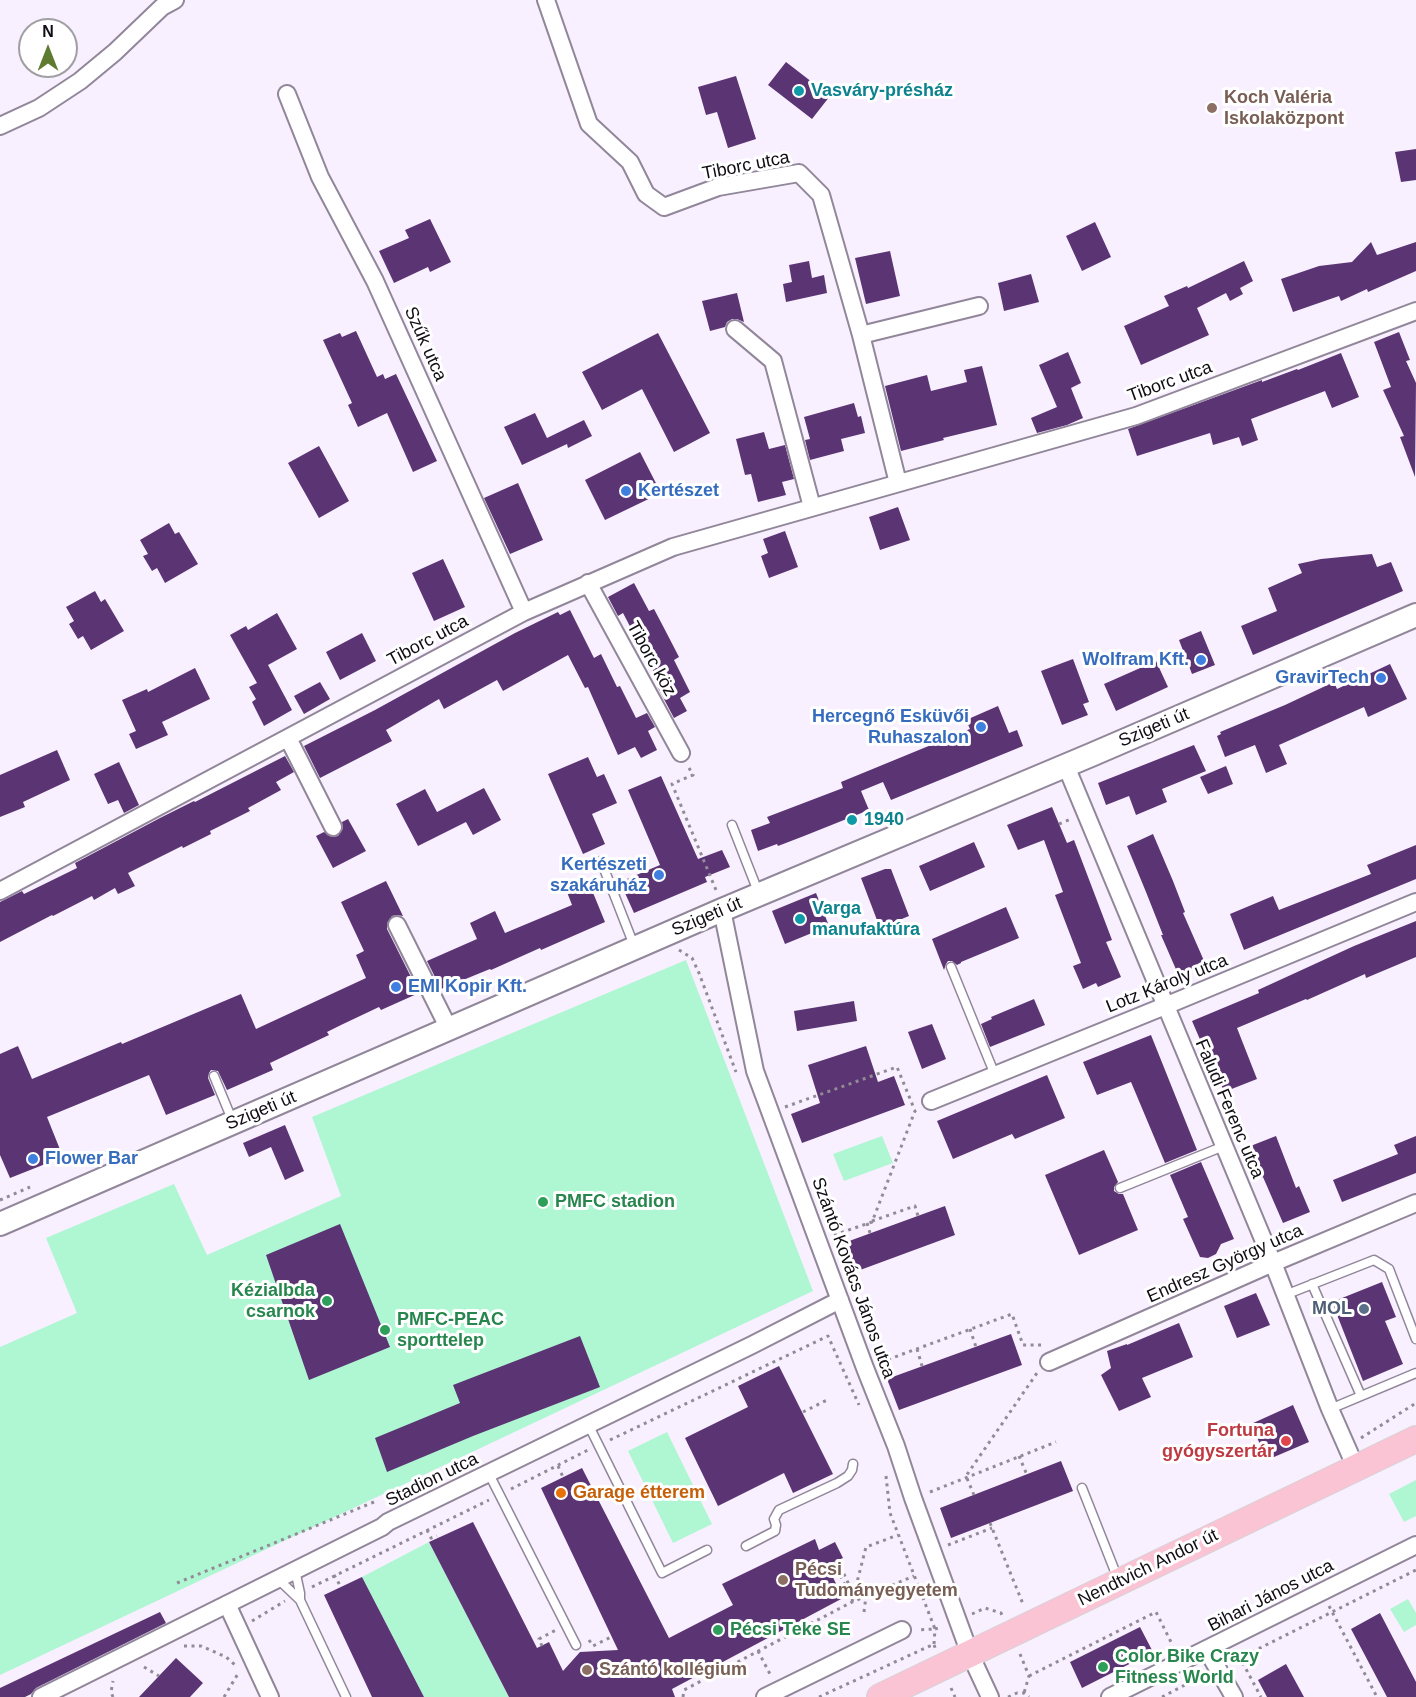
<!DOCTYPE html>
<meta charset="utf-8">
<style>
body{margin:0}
#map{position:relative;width:1416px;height:1697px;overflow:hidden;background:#f8f0fe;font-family:Helvetica,sans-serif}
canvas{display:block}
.north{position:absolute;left:18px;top:18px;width:60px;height:60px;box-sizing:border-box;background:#fff;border:2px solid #a09ea1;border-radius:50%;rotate:0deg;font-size:16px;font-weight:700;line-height:24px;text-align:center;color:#110d14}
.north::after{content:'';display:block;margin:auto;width:21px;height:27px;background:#5e7b30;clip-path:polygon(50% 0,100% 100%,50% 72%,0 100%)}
</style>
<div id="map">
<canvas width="1416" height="1697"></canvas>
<div class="north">N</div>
</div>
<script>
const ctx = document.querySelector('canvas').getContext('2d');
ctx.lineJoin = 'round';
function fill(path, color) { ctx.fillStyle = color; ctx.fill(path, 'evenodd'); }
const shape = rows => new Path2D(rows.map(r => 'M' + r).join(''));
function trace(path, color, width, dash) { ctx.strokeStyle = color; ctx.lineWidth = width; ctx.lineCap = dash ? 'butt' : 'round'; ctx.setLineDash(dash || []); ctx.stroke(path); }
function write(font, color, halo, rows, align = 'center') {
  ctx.font = font + ' Helvetica,sans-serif'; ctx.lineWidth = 6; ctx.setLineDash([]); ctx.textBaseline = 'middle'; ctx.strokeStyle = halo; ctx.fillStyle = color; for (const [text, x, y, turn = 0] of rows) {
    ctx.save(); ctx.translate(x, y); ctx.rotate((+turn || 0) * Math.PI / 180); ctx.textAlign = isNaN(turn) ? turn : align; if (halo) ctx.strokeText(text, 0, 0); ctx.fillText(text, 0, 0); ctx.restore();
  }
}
const green = shape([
 [686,960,813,1291,0,1675,0,1347,77,1313,46,1238,174,1184,207,1255,341,1196,312,1117],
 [882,1136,893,1163,844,1181,833,1154],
 [667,1432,712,1524,673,1543,628,1451],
 [1416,1480,1416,1516,1404,1522,1389,1494],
 [429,1542,509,1697,424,1697,362,1577],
 [1408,1599,1416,1613,1416,1625,1404,1632,1390,1609]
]);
const building = shape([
 [786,62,830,96,812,119,768,85],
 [736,76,756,139,728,148,717,112,706,115,698,87],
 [1416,149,1416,180,1401,182,1395,152],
 [430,219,451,262,430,272,428,267,394,283,379,251,409,238,405,230],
 [1095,222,1111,257,1082,271,1066,236],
 [1371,242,1377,255,1416,242,1416,271,1368,292,1367,289,1341,301,1339,296,1293,312,1281,279,1319,266,1352,262],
 [890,251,900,296,866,304,855,258],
 [809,261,812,278,824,275,827,293,786,302,783,284,792,282,789,265],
 [1244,261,1253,281,1240,288,1243,294,1230,301,1226,293,1197,308,1209,335,1141,365,1124,326,1169,306,1164,296,1187,286,1188,288],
 [1031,274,1039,302,1004,311,998,283],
 [737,293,744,322,737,319,732,319,727,322,725,327,710,331,702,301],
 [356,331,377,377,383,374,385,379,396,374,437,461,413,472,387,413,358,427,348,405,352,403,323,340,340,333,342,337],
 [1399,332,1410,360,1406,361,1416,383,1415,477,1400,437,1404,436,1383,390,1391,387,1374,342],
 [658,333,710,433,674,452,642,389,602,410,582,372],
 [1068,352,1081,383,1071,388,1083,418,1067,425,1037,433,1031,418,1057,407,1039,365],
 [1341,353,1359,397,1332,408,1325,391,1251,419,1258,440,1242,446,1239,437,1213,445,1210,433,1137,456,1128,429,1262,380,1262,382,1297,369,1298,370],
 [982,366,997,425,943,438,944,440,901,451,885,386,927,375,931,391,967,382,964,370],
 [854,403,858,417,861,416,865,433,841,439,844,451,810,460,805,440,810,439,804,417],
 [535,413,547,438,584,420,592,436,568,448,567,444,522,465,504,427],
 [764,432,769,449,785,445,794,479,782,482,786,495,758,502,751,474,745,475,736,439],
 [319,446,349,501,319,518,288,463],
 [640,452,661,493,605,520,585,480],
 [518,483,543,540,510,554,484,498],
 [898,507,910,540,880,550,869,517],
 [169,523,175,534,179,532,198,564,165,583,157,568,152,571,143,556,148,554,140,540],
 [785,531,798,567,769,578,761,556,768,553,763,539],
 [1372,554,1377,567,1391,562,1403,591,1253,655,1241,626,1277,611,1268,588,1302,573,1298,564,1321,559],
 [443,559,465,607,434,621,412,573],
 [634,583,649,611,654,609,664,628,679,657,674,660,690,692,680,698,687,711,674,718,657,686,660,684,623,613,618,616,608,597],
 [95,591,101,602,105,599,124,631,91,650,83,636,78,639,69,624,74,621,66,607],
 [570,610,594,658,601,654,617,687,620,686,636,718,647,713,655,727,648,731,657,750,641,758,635,747,618,755,588,687,585,688,568,655,503,691,497,680,444,709,439,699,386,730,392,741,320,778,304,746,375,710,515,633,558,612,560,615],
 [277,613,297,649,268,665,292,710,264,726,252,702,256,699,249,687,257,683,230,635,246,626,248,630],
 [1201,631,1215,665,1192,674,1179,640],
 [362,633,376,661,340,680,326,652],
 [1073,659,1089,702,1083,704,1088,715,1062,725,1041,671],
 [1156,661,1168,687,1116,711,1104,684],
 [1390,664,1407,699,1368,717,1364,707,1279,745,1287,764,1266,773,1255,745,1225,757,1217,736,1221,734,1220,732,1285,705,1334,682,1337,689],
 [195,668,210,699,162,722,168,735,136,749,129,734,136,731,122,700,147,689,148,692],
 [320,682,330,699,304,714,294,696],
 [998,706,1009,733,1017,730,1023,746,891,800,883,782,861,791,869,810,804,836,778,846,777,844,758,851,751,830,770,823,767,817,843,788,841,782,970,729,966,720],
 [1194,745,1206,771,1162,789,1167,802,1136,815,1129,796,1106,805,1098,783],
 [57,750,70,780,23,802,25,807,0,817,0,775],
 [285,756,294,772,276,782,281,790,248,808,250,811,210,831,211,834,183,848,182,846,128,873,135,886,118,894,115,888,94,900,92,896,53,916,52,915,0,942,0,902,22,891,24,894,77,868,75,863,160,818,194,801,195,802],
 [588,757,597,777,604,774,617,803,592,814,605,844,583,854,548,774],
 [119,762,139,805,124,813,118,800,108,804,94,774],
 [1226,766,1233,784,1208,794,1200,777],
 [661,776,698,859,722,850,730,867,705,877,707,882,634,913,620,882,660,865,628,790],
 [484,788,501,820,473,835,466,822,418,846,396,804,425,789,437,812],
 [1052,807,1067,843,1074,840,1112,940,1106,942,1121,977,1098,987,1096,983,1083,989,1073,966,1081,963,1055,895,1063,892,1044,840,1018,850,1007,825],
 [348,819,366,851,333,868,316,836,324,832,332,837,338,836,343,828,342,822],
 [1153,834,1173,881,1185,912,1183,913,1205,963,1178,974,1161,935,1163,935,1146,892,1127,846],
 [974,842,985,867,930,891,919,866],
 [1416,845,1416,879,1244,950,1230,914,1273,896,1279,910,1371,874,1367,865],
 [885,869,891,869,909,916,880,928,861,878],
 [587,878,605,922,541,950,540,948,491,970,490,969,441,989,427,961,477,939,470,923,495,911,505,933,572,905,565,887],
 [386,881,403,916,397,915,392,916,387,924,387,929,419,993,381,1010,379,1007,341,1025,327,1032,329,1035,270,1063,273,1070,227,1090,218,1071,211,1070,209,1073,208,1078,215,1095,166,1115,149,1075,47,1117,63,1157,10,1178,0,1155,0,1054,18,1046,32,1079,121,1042,122,1044,241,994,256,1029,366,978,356,955,364,951,341,902],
 [816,893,829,926,785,944,772,911],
 [1006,907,1019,938,961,962,961,963,957,965,952,961,948,961,946,964,944,970,932,939],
 [1416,921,1416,957,1366,978,1365,974,1307,1000,1306,999,1237,1028,1257,1079,1224,1092,1210,1056,1208,1058,1192,1021,1259,993,1258,990,1354,946],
 [1034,999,1045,1025,990,1047,981,1024,992,1019,991,1017],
 [854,1001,857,1021,797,1031,794,1011],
 [932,1024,946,1059,922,1069,908,1032],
 [1151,1035,1197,1150,1165,1163,1131,1082,1097,1095,1083,1062],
 [866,1046,878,1082,894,1076,905,1105,802,1143,791,1114,820,1103,808,1065],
 [1047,1075,1065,1118,1015,1139,1012,1134,953,1159,937,1121],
 [285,1125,304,1171,285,1180,271,1147,249,1157,243,1143],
 [1276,1136,1296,1188,1299,1186,1310,1212,1283,1223,1263,1177,1260,1178,1248,1147],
 [1416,1136,1416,1173,1342,1202,1333,1180,1398,1154,1394,1145],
 [1104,1150,1118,1182,1114,1187,1114,1191,1119,1194,1123,1194,1138,1230,1079,1255,1045,1175],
 [1201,1162,1234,1239,1221,1244,1216,1254,1208,1258,1200,1257,1183,1219,1188,1217,1170,1175],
 [945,1206,955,1235,852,1273,841,1244],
 [340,1224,390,1347,309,1380,266,1255],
 [1382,1282,1396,1317,1385,1321,1403,1364,1363,1381,1332,1302],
 [1256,1293,1270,1325,1237,1338,1224,1306],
 [1179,1323,1193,1357,1142,1378,1151,1397,1119,1411,1101,1375,1111,1368,1107,1351,1127,1344,1127,1345],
 [1011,1334,1022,1365,899,1410,887,1379],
 [580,1336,600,1387,473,1436,387,1472,375,1438,460,1403,453,1385],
 [779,1366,833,1474,793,1493,784,1473,718,1506,685,1438,748,1407,738,1386],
 [1293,1405,1309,1442,1267,1460,1251,1424],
 [1061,1461,1073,1491,951,1538,940,1508],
 [582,1468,669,1638,733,1605,722,1584,815,1539,819,1550,835,1542,843,1558,827,1565,843,1598,672,1689,675,1697,509,1697,429,1542,473,1522,537,1648,549,1642,563,1671,580,1652,618,1650,541,1488],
 [362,1577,424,1697,372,1697,324,1595],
 [160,1612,166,1623,36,1688,31,1694,25,1697,0,1697,0,1688],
 [1380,1613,1416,1682,1416,1697,1387,1697,1351,1629],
 [1140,1627,1153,1652,1082,1688,1070,1662],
 [176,1658,203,1683,190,1697,139,1697],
 [1286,1664,1304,1697,1267,1697,1258,1680]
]);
const path = shape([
 [689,768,693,775,672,784,716,890],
 [1059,824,1071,819],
 [679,950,692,958,699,973,736,1072],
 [785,1107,897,1067,913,1106],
 [0,1200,30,1187],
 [872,1221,915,1206,918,1216],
 [867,1223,870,1233],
 [834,1235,872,1222,915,1111,917,1110],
 [970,1329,976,1347],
 [917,1349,922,1366],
 [881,1362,1012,1314,1023,1345,1042,1345],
 [803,1412,827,1400],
 [1361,1438,1416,1403],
 [610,1440,828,1336,859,1405],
 [1019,1456,1027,1475],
 [558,1466,563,1477],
 [886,1476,890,1513,935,1629,917,1630],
 [511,1489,588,1450],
 [930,1492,1056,1442],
 [974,1495,966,1476,1037,1373],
 [990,1523,1023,1604],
 [427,1530,431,1538,437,1536],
 [948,1545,992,1528],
 [834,1562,852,1600],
 [835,1563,840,1565,854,1596],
 [334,1575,341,1587],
 [177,1583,374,1502],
 [312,1587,489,1500],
 [852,1602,866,1547,898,1535],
 [1329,1606,1377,1697],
 [864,1612,866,1596],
 [972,1614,985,1608,1001,1613,1002,1615],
 [252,1621,285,1601],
 [589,1640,593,1646,611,1637],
 [934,1644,935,1629,941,1627],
 [184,1646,201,1646,226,1657,235,1665],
 [542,1646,539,1639,556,1630],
 [758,1651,771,1676],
 [1020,1654,1029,1676,1024,1693],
 [1239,1656,1261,1697],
 [1232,1662,1416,1570],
 [144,1667,159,1676],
 [1029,1676,1156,1612,1173,1646],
 [951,1688,955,1697],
 [113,1697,111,1692,113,1681],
 [224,1697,239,1672],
 [683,1697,684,1690,852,1602,914,1576],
 [819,1697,934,1644,935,1648],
 [1008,1697,1017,1693,1024,1693,1029,1697],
 [1162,1697,1202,1676]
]);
const lane = shape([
 [732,825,759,894],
 [601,861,635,948],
 [951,967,995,1075],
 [214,1076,233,1122],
 [1120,1188,1224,1146],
 [1312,1284,1361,1396],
 [1285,1295,1374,1260,1389,1269,1416,1339],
 [1330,1409,1416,1373],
 [588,1424,662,1573,707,1550],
 [489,1474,576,1645],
 [1082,1488,1118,1579],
 [746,1546,775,1531,776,1525,774,1519,779,1510,837,1483,848,1476,852,1470,853,1464],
 [295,1570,300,1593,300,1600,346,1697],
 [278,1579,300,1600]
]);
const street = shape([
 [546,0,589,124,630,162,646,194,664,207,718,187,799,173,821,195,861,335,898,483],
 [287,94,320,177,375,281,524,612],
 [0,126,39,108,80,81,115,52,162,7,175,0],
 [735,329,773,361,812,507],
 [861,335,979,306],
 [588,583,681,753],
 [288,738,333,827],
 [1066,766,1273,1263,1330,1409,1356,1468],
 [0,891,524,612,673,547,1136,416,1416,311],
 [722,910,755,1071,865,1368,896,1446,913,1498,970,1654,990,1697],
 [397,925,449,1029],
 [931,1101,1165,1006,1416,902],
 [1049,1362,1273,1263,1416,1203],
 [227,1604,270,1697],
 [1207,1650,1234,1697],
 [41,1697,382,1527,388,1522,752,1345,840,1300],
 [765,1697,902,1630],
 [1110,1697,1416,1545]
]);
const secondary = shape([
 [0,1224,722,910,1091,755,1416,615]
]);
const primary = shape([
 [880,1697,1416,1439]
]);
const markers = [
 [799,91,6,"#0f9aa8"],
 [1212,108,6,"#8d6e63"],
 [626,491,6,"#3f7fe0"],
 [1201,660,6,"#3f7fe0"],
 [1381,678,6,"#3f7fe0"],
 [981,727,6,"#3f7fe0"],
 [852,820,6,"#0f9aa8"],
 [659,875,6,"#3f7fe0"],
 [800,919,6,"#0f9aa8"],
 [396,987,6,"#3f7fe0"],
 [33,1159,6,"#3f7fe0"],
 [543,1202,6,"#2e9e5b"],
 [327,1301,6,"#2e9e5b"],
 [1364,1309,6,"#5c6f8a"],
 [385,1330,6,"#2e9e5b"],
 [1286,1441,6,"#e0444e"],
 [561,1493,6,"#e8710a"],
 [783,1580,6,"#8d6e63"],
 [718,1630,6,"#2e9e5b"],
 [1103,1667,6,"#2e9e5b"],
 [587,1670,6,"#8d6e63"]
];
const cultureNames = [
 ["Vasváry-présház",811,91],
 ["1940",864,820],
 ["Varga",812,909],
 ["manufaktúra",812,930]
];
const educationNames = [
 ["Koch Valéria",1224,98],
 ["Iskolaközpont",1224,119],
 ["Pécsi",795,1570],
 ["Tudományegyetem",795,1591],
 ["Szántó kollégium",599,1670]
];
const streetNames = [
 ["Tiborc utca",746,166,-11],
 ["Szűk utca",425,344,66],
 ["Tiborc utca",1170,382,-20],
 ["Tiborc utca",428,641,-28],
 ["Tiborc köz",651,659,61],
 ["Szigeti út",1154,728,-23],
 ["Szigeti út",707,917,-23],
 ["Lotz Károly utca",1167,984,-22],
 ["Faludi Ferenc utca",1229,1109,67],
 ["Szigeti út",261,1111,-23],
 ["Endresz György utca",1225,1264,-24],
 ["Szántó Kovács János utca",853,1278,70],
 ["Stadion utca",432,1480,-26],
 ["Nendtvich Andor út",1148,1568,-26],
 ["Bihari János utca",1271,1596,-27]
];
const shopNames = [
 ["Kertészet",638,491,"left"],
 ["Wolfram Kft.",1189,660],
 ["GravirTech",1369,678],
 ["Hercegnő Esküvői",969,717],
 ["Ruhaszalon",969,738],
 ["Kertészeti",647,865],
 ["szakáruház",647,886],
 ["EMI Kopir Kft.",408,987,"left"],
 ["Flower Bar",45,1159,"left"]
];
const leisureNames = [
 ["PMFC stadion",555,1202],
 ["Kézialbda",315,1291,"right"],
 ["csarnok",315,1312,"right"],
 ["PMFC-PEAC",397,1320],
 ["sporttelep",397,1341],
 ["Pécsi Teke SE",730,1630],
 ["Color Bike Crazy",1115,1657],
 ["Fitness World",1115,1678]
];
const serviceNames = [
 ["MOL",1352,1309]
];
const healthNames = [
 ["Fortuna",1274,1431],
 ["gyógyszertár",1274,1452]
];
const foodNames = [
 ["Garage étterem",573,1493]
];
fill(green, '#aff6d3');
fill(building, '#5b3474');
trace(lane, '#91869a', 11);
trace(street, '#91869a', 20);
trace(secondary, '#91869a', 26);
trace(primary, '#d4d3d5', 28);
trace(path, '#918b96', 3, [3, 4.5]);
trace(lane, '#fff', 8);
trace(street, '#fff', 16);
trace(secondary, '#fff', 22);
trace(primary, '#fac4d4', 26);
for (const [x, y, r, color] of markers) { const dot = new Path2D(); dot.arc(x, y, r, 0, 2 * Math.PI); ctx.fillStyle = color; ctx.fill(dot); trace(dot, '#fff', 2); }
write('bold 18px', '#0d838f', '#fff', cultureNames, 'left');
write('bold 18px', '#785e54', '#fff', educationNames, 'left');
write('18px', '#110d14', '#fff', streetNames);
write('bold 18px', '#366cbe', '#fff', shopNames, 'right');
write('bold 18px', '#27864d', '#fff', leisureNames, 'left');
write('bold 18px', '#4e5e75', '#fff', serviceNames, 'right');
write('bold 18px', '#be3a42', '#fff', healthNames, 'right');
write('bold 18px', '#c56008', '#fff', foodNames, 'left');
</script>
